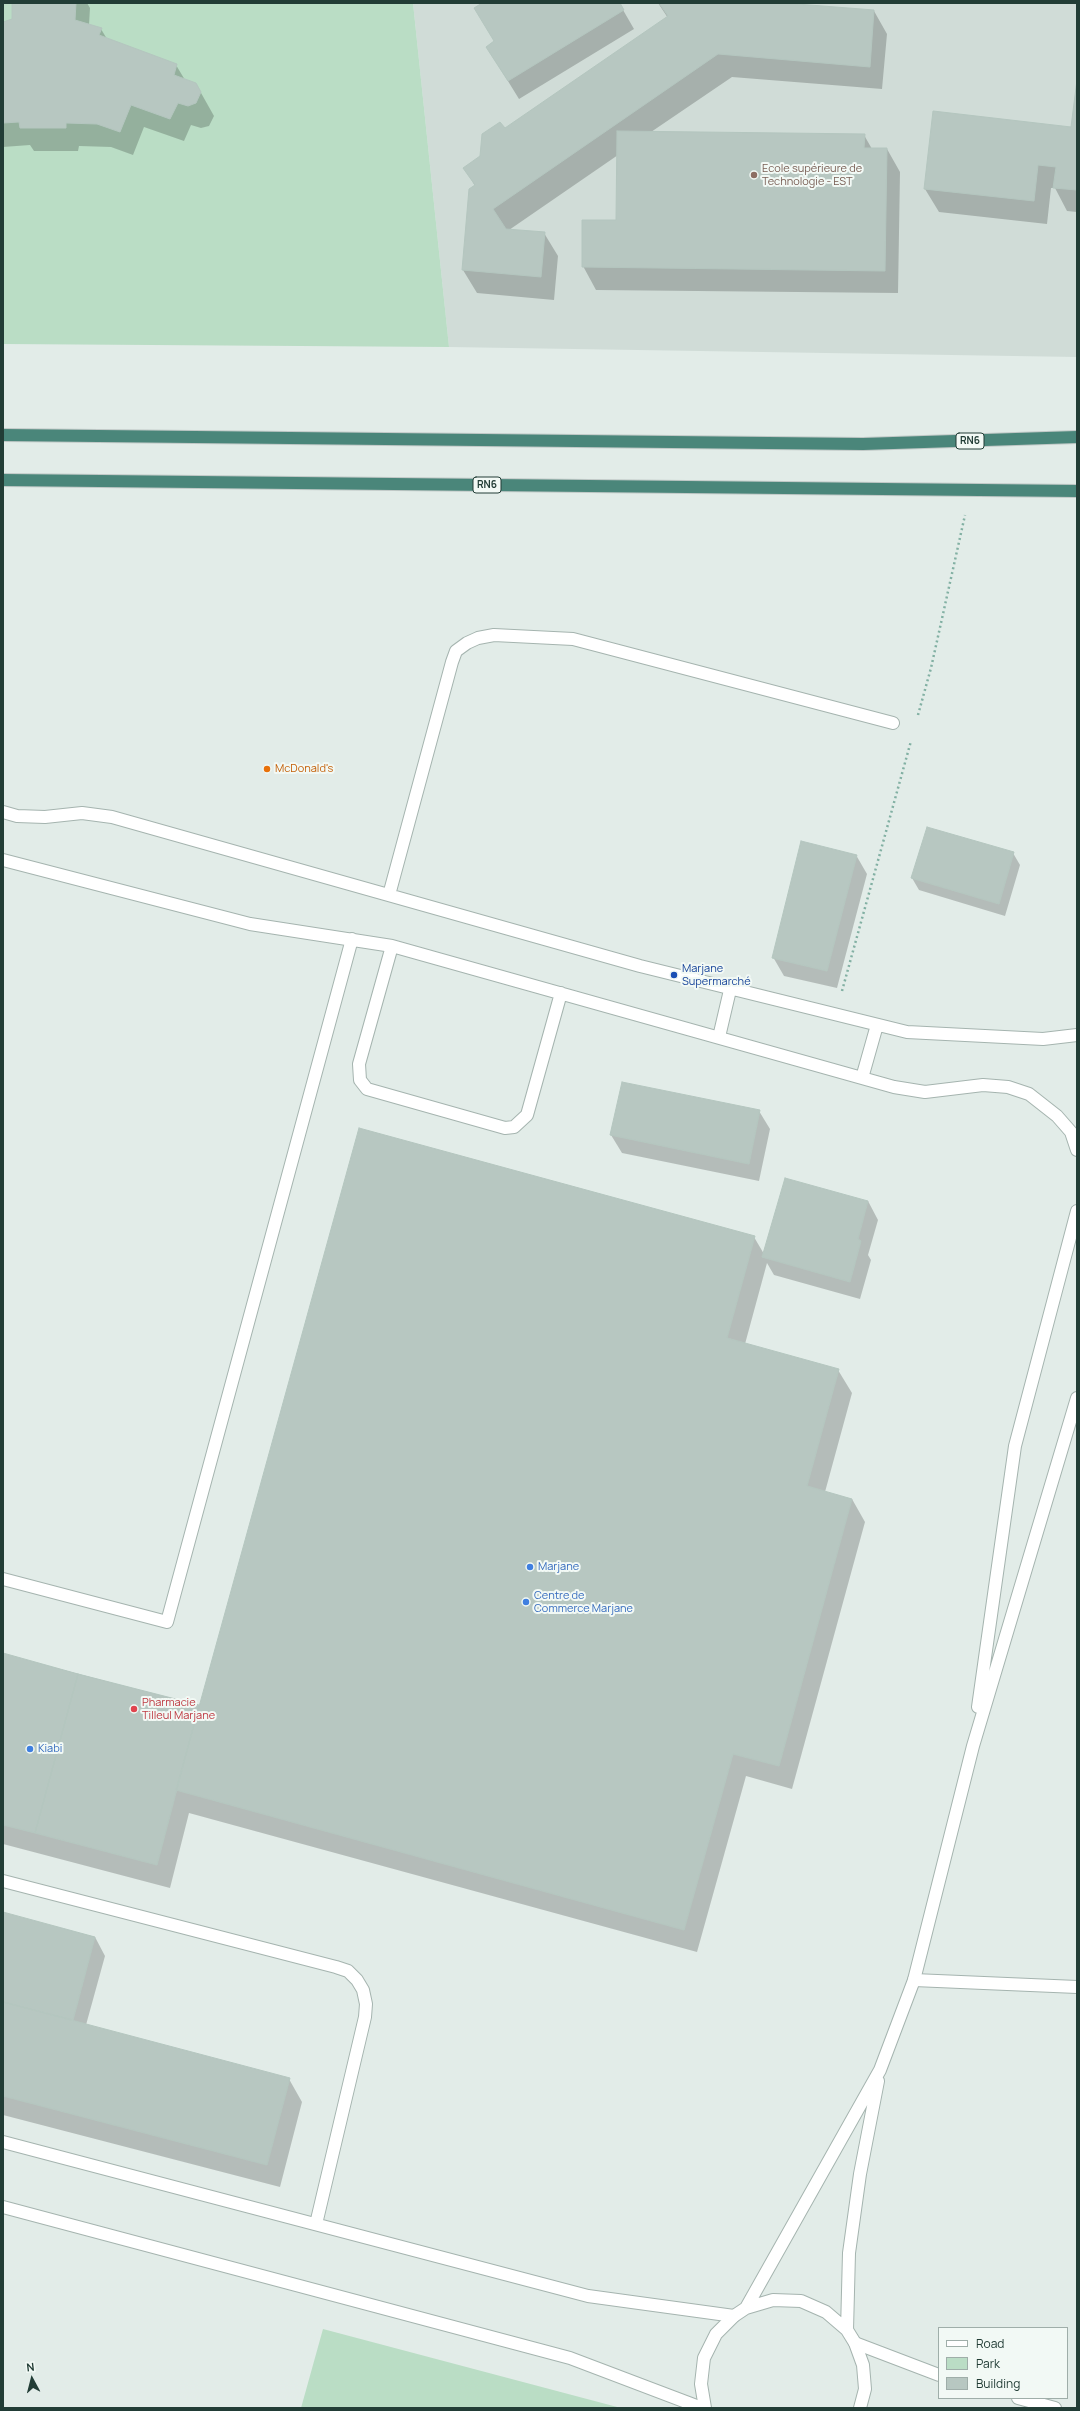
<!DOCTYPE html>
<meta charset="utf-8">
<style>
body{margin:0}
#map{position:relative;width:1080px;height:2411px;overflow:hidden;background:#e2ece8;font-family:Manrope,sans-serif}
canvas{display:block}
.frame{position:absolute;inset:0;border:4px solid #223d36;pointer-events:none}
.legend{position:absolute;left:938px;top:2327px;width:130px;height:72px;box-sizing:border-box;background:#f2f9f5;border:1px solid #9faea9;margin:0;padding:5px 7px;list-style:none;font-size:12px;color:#223d36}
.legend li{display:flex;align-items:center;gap:8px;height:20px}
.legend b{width:20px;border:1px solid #9faea9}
.north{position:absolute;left:12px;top:2359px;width:40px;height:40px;-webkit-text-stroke:3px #f2f9f5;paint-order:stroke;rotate:353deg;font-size:11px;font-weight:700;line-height:16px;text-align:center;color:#223d36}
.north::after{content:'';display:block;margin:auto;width:14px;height:18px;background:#223d36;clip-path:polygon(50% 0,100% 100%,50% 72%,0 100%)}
</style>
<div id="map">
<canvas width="1080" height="2411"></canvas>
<div class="frame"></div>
<ul class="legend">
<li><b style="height:5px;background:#fff"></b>Road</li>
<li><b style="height:11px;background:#baddc5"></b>Park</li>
<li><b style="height:11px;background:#b7c7c1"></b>Building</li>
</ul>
<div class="north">N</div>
</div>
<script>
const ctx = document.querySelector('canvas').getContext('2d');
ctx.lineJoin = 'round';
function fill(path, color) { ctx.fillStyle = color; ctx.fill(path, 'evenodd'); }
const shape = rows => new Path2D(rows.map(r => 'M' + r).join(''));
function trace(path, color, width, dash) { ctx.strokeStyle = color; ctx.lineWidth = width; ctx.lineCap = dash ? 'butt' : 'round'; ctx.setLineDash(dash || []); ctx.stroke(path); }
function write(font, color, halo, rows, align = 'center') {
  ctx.font = font + ' Manrope,sans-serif'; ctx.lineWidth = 4; ctx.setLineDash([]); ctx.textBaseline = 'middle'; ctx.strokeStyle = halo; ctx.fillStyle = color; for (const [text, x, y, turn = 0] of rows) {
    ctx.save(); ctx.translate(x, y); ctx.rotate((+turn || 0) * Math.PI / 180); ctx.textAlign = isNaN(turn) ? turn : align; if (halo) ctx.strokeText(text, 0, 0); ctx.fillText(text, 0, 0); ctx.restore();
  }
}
const built = shape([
 [413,3,1077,3,1077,357,449,347]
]);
const green = shape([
 [3,3,413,3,449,347,3,344],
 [323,2329,621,2408,301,2408]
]);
const shadow = shape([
 [13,3,87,3,90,8,89,25,101,29,107,39,176,65,185,80,196,84,214,116,209,126,201,128,191,125,184,141,144,127,133,155,111,147,79,146,78,151,34,151,30,145,3,147,3,23,13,20],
 [484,3,619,3,634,29,519,99,487,47,495,42],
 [658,3,772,3,874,11,887,34,882,89,732,77,651,132,864,135,872,149,887,149,900,172,898,293,596,290,583,266,617,221,618,155,509,230,544,233,558,256,554,300,477,293,463,270,470,190,475,186,465,168,481,157,505,130,668,18],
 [1077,88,1077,212,1067,211,1055,188,1051,188,1047,224,939,212,925,189,1072,128],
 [1013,853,1020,865,1005,916,919,890,912,878],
 [856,855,867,874,837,988,784,976,773,957],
 [759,1111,770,1129,759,1181,622,1153,611,1135],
 [868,1201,878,1220,868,1255,871,1260,860,1299,774,1275,767,1263,745,1344,838,1370,852,1393,825,1492,852,1499,865,1522,792,1789,746,1776,697,1952,189,1813,170,1888,3,1844,3,1654,200,1706,754,1237,764,1254],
 [3,1913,95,1937,105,1956,86,2025,289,2079,302,2102,280,2187,3,2115]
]);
const building = shape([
 [12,3,76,3,75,20,102,28,99,35,177,64,174,75,196,83,201,92,196,103,188,106,178,103,170,119,131,105,120,132,97,124,66,123,66,128,20,128,19,122,3,123,3,22,12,19,12,3],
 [482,3,620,3,624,10,508,81,486,47,494,41,474,8,482,3],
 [659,3,784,3,874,10,870,67,718,54,493,209,506,229,545,232,541,277,462,270,469,189,475,185,463,168,480,156,482,134,500,122,505,128,668,16,659,3],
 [1077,80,1077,190,1053,188,1056,167,1038,165,1034,201,924,189,933,111,1071,127,1077,80],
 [617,131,865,134,864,148,887,148,885,271,582,267,582,220,616,220,617,131],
 [927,827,1014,852,999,904,911,878,927,827],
 [801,841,857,855,827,971,772,958,801,841],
 [622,1082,760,1110,749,1164,610,1135,622,1082],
 [359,1128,755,1236,727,1338,839,1369,807,1486,852,1499,779,1766,733,1754,684,1930,176,1790,359,1128],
 [785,1178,868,1201,858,1239,861,1241,850,1282,762,1257,785,1178],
 [3,1653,78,1674,35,1833,3,1825,3,1653],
 [78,1674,199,1705,157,1865,35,1833,78,1674],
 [3,1912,95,1937,73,2020,3,2002,3,1912],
 [3,2002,290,2078,267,2165,3,2096,3,2002]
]);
const path = shape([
 [918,715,931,668,965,515],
 [842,991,911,741]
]);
const service = shape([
 [3,812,17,816,45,817,82,813,112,817,640,966,907,1032,1043,1039,1077,1035],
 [3,860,250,924,392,946,894,1087,925,1092,983,1085,1008,1087,1029,1094,1057,1116,1071,1132,1077,1150],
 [389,895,452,662,456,651,467,643,478,638,494,635,573,639,893,723],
 [392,946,359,1064,360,1080,367,1089,505,1128,514,1127,527,1115,561,993],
 [719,1037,730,990],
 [862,1078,877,1025],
 [3,1579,167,1622,352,939]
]);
const minor = shape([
 [3,1881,336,1967,348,1971,357,1980,363,1990,366,2004,365,2017,316,2224],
 [914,1980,1077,1987],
 [3,2142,588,2296,734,2316],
 [3,2207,570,2358,702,2408],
 [855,2343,939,2375],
 [1018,2398,1055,2408]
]);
const tertiary = shape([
 [978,1707,1015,1446,1077,1211],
 [746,2308,880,2070,914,1980,973,1746,1077,1398],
 [847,2330,849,2253,860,2174,878,2081],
 [705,2408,701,2384,704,2358,716,2334,734,2316,746,2308,773,2300,801,2301,826,2312,847,2330,855,2343,863,2365,865,2389,860,2408]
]);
const trunk = shape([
 [3,435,863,444,1077,437],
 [3,480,1077,491]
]);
const markers = [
 [754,175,4,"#8d6e63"],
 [267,769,4,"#e8710a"],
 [674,975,4,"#1a4fb4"],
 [530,1567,4,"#3f7fe0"],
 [526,1602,4,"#3f7fe0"],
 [134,1709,4,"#e0444e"],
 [30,1749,4,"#3f7fe0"]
];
const shields = [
 [970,441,28],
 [487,485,28]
];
const shieldNames = [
 ["RN6",970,441],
 ["RN6",487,485]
];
const educationNames = [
 ["Ecole supérieure de",762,169],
 ["Technologie - EST",762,182]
];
const foodNames = [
 ["McDonald's",275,769]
];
const transitNames = [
 ["Marjane",682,969],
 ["Supermarché",682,982]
];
const shopNames = [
 ["Marjane",538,1567],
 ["Centre de",534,1596],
 ["Commerce Marjane",534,1609],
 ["Kiabi",38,1749]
];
const healthNames = [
 ["Pharmacie",142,1703],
 ["Tilleul Marjane",142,1716]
];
fill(built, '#d0dcd7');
fill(green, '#baddc5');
fill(shadow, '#0003');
fill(building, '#b7c7c1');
trace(building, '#b4c6bf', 1);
trace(service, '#a5b4af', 14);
trace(minor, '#a5b4af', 14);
trace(tertiary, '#a5b4af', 14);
trace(trunk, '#c1c9c7', 14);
trace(path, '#82b0a3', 2.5, [2, 3]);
trace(service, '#fff', 12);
trace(minor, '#fff', 12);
trace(tertiary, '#fff', 12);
trace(trunk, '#4a867a', 12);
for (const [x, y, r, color] of markers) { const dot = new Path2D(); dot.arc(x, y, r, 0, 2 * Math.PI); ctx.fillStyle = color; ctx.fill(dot); trace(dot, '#f2f9f5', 1.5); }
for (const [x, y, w] of shields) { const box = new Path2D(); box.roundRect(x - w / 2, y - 8, w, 16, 3); ctx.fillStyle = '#f2f9f5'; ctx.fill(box); trace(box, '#223d36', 1); }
write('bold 10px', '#223d36', null, shieldNames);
write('11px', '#785e54', '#f2f9f5', educationNames, 'left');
write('11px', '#c56008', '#f2f9f5', foodNames, 'left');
write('11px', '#164399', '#f2f9f5', transitNames, 'left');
write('11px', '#366cbe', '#f2f9f5', shopNames, 'left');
write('11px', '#be3a42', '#f2f9f5', healthNames, 'left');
</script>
